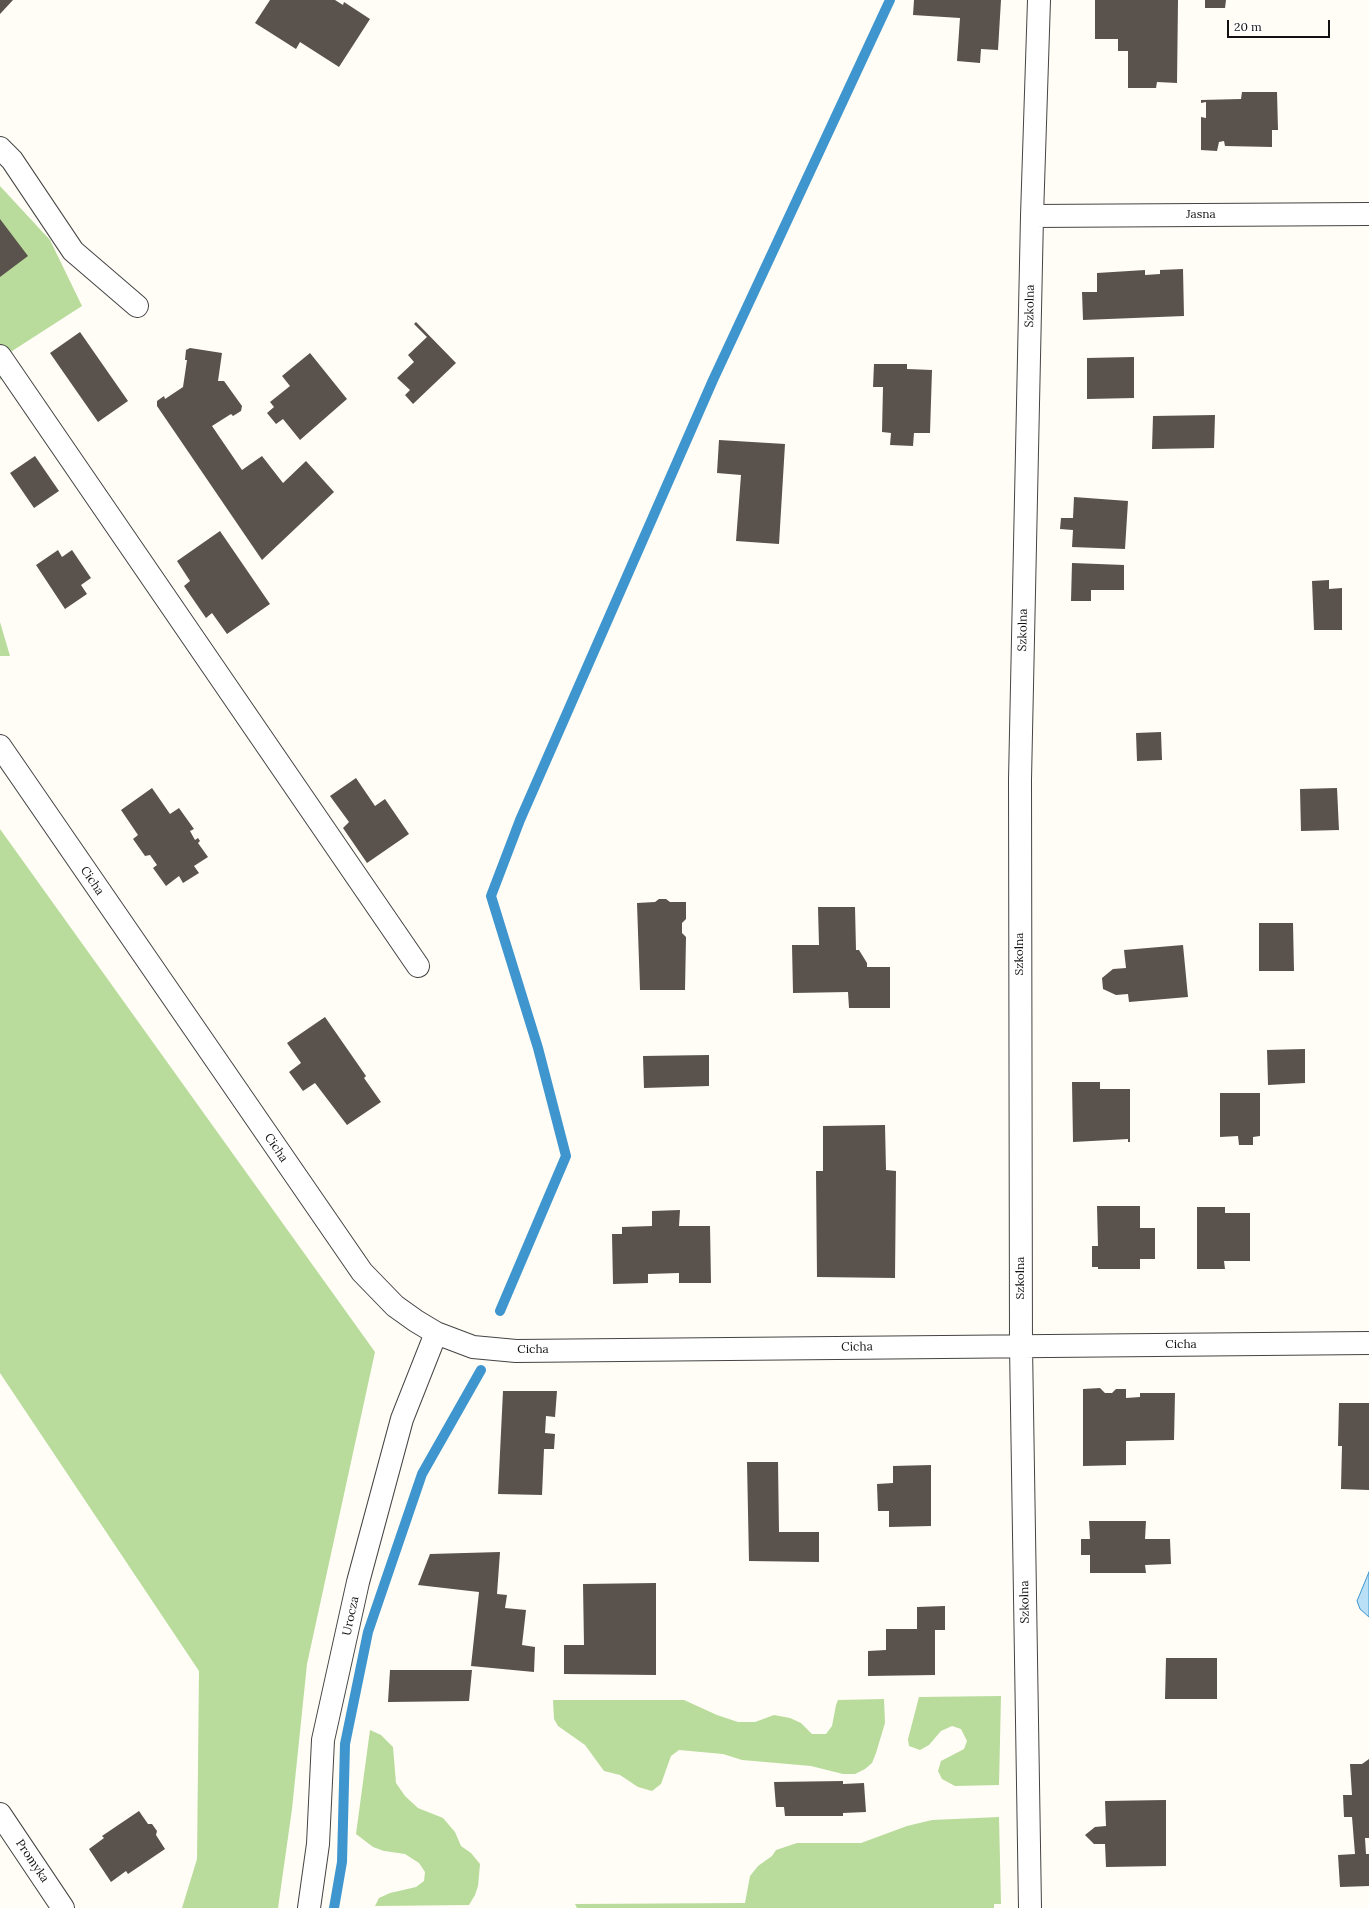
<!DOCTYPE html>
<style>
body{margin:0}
#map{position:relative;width:1369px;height:1908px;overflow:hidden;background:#fffdf5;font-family:Lora,serif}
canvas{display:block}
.scale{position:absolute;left:1227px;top:20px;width:103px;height:18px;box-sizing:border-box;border:2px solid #111;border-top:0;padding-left:5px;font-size:12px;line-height:14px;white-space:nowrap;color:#111;-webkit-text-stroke:3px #fff;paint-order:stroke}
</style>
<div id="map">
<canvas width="1369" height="1908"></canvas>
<div class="scale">20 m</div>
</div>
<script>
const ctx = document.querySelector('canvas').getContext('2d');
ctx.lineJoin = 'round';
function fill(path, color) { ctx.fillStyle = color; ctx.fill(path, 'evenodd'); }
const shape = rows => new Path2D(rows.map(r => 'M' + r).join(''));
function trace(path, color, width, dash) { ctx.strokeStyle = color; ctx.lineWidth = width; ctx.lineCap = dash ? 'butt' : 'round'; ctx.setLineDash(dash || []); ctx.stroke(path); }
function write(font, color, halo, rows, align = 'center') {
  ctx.font = font + ' Lora,serif'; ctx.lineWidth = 4; ctx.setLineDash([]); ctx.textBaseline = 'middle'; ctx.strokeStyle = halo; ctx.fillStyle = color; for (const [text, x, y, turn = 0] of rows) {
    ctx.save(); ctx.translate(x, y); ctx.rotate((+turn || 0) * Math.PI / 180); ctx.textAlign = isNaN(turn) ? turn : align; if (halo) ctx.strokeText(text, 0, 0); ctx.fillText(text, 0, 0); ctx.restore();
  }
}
const forest = shape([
 [0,186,50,240,82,306,9,353,0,381],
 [0,622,10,656,0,656],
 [0,829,375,1352,307,1664,292,1809,278,1908,182,1908,197,1859,199,1671,0,1373],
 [1001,1696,999,1785,955,1786,942,1779,938,1771,941,1761,964,1749,967,1741,961,1729,952,1726,941,1731,929,1745,920,1750,909,1746,908,1739,919,1697],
 [884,1699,885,1723,876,1753,872,1763,865,1769,855,1774,843,1774,811,1766,742,1760,723,1754,679,1750,671,1756,661,1784,652,1791,638,1787,620,1775,604,1771,585,1745,558,1726,554,1719,553,1700,684,1700,717,1715,738,1722,755,1722,774,1715,790,1718,801,1723,812,1734,826,1734,832,1726,836,1705,838,1700],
 [370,1730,381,1735,393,1747,396,1783,405,1796,418,1808,443,1818,455,1832,461,1846,471,1853,480,1864,478,1886,475,1895,469,1905,375,1906,379,1898,390,1893,416,1887,424,1881,425,1872,419,1863,405,1854,384,1851,373,1847,356,1834],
 [999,1817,1001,1904,994,1904,994,1908,577,1908,575,1904,745,1903,750,1876,758,1866,772,1856,776,1850,797,1843,861,1843,907,1826,932,1820]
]);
const water = shape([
 [1369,1572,1369,1617,1360,1609,1357,1601,1369,1572]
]);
const stream = shape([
 [500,1311,566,1156,538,1048,491,896,520,820,713,380,890,0],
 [334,1908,342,1862,345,1744,368,1632,422,1474,481,1370]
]);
const building = shape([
 [0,0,13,0,0,14],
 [270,0,335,0,343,5,344,2,370,19,339,67,300,42,296,49,255,23],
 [914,0,1001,0,998,50,981,49,980,63,957,61,960,18,913,15],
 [1095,0,1178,0,1177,83,1157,82,1156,88,1128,88,1128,51,1118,51,1118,39,1095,39],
 [1205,0,1226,0,1225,8,1205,8],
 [1242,92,1277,92,1278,130,1272,130,1272,147,1225,146,1224,141,1219,142,1217,151,1201,150,1201,117,1206,118,1206,102,1201,103,1201,100,1241,99],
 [0,219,28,256,0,277],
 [1183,269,1184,316,1083,320,1082,292,1097,292,1097,273,1145,270,1145,275,1160,274,1160,270],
 [416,322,456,363,413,404,405,395,410,390,397,378,414,362,408,355,427,337,414,324],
 [80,332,128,401,98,422,50,353],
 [190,348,222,353,218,381,224,381,242,406,241,411,233,416,231,414,212,426,242,470,262,456,283,483,306,461,334,492,262,560,157,406,157,401,164,396,165,399,183,387,187,360,185,360,186,350],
 [310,353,347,399,300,440,283,419,276,424,267,413,274,407,270,402,290,386,282,376],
 [1134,357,1134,398,1087,399,1087,358],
 [874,364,907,364,907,369,932,370,930,433,914,433,913,446,890,445,891,433,882,432,883,387,873,387],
 [1215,415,1214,448,1152,449,1153,416],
 [719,440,785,444,779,544,736,541,741,475,717,473],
 [35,456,59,491,34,508,10,473],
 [1074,497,1128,501,1125,549,1072,547,1073,530,1060,529,1061,518,1073,518],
 [220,531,270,604,227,634,212,613,206,618,184,586,190,581,177,561],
 [58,550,62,557,72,550,91,578,81,585,87,594,65,609,36,565],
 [1072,563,1124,565,1124,590,1091,590,1091,601,1071,601],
 [1329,580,1329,589,1342,588,1342,630,1314,630,1312,581],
 [1161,732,1162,760,1137,761,1136,733],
 [356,778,375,806,385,799,409,834,367,863,343,828,349,822,330,796],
 [152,788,170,814,179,808,194,829,190,831,195,840,198,838,200,841,198,843,208,857,194,866,199,873,183,883,179,876,166,886,153,868,157,865,150,855,145,856,133,839,138,835,121,810],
 [1337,788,1339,830,1301,831,1300,789],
 [659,899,666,899,670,902,686,902,686,919,682,923,682,933,686,937,685,990,640,990,637,903,655,902],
 [818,907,855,907,856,950,859,950,867,963,867,967,890,967,890,1008,849,1008,848,992,793,993,792,945,819,945],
 [1259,923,1293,923,1294,971,1259,971],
 [1183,945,1188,997,1129,1002,1128,994,1116,995,1103,989,1102,978,1113,969,1126,968,1124,950],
 [325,1017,366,1076,364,1078,381,1102,347,1125,315,1083,303,1091,289,1072,301,1063,287,1043],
 [1305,1049,1305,1083,1268,1085,1267,1050],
 [709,1055,709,1086,644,1088,643,1056],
 [1072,1082,1100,1082,1100,1089,1130,1089,1130,1142,1128,1142,1128,1139,1073,1142],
 [1220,1093,1260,1093,1260,1136,1253,1137,1253,1145,1239,1145,1238,1136,1220,1137],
 [885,1125,886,1170,896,1171,895,1278,817,1277,816,1171,823,1171,823,1126],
 [1097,1206,1140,1206,1140,1228,1155,1228,1155,1259,1140,1259,1140,1269,1098,1269,1098,1267,1092,1267,1092,1246,1098,1246],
 [1197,1207,1225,1207,1225,1213,1250,1213,1250,1261,1224,1261,1225,1269,1197,1269],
 [680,1210,679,1226,710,1226,711,1283,679,1283,679,1273,648,1274,648,1283,613,1284,612,1234,622,1234,622,1227,652,1226,652,1211],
 [1100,1388,1105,1393,1112,1393,1116,1389,1126,1389,1126,1398,1140,1397,1140,1393,1175,1393,1174,1440,1126,1441,1126,1465,1083,1466,1083,1389],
 [503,1391,557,1391,555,1417,546,1416,545,1433,555,1434,554,1449,544,1449,542,1495,498,1494],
 [1339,1403,1369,1403,1369,1490,1341,1489,1342,1446,1338,1446],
 [747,1462,778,1462,779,1532,819,1532,819,1562,749,1561],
 [931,1465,931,1526,889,1527,889,1511,878,1511,877,1484,893,1483,893,1466],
 [1089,1521,1146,1521,1145,1539,1170,1539,1171,1564,1145,1565,1146,1573,1090,1573,1090,1555,1081,1555,1081,1539,1090,1539],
 [500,1552,497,1594,507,1595,505,1608,526,1610,522,1645,535,1647,534,1672,471,1666,479,1592,418,1585,430,1554],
 [656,1583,656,1675,564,1674,564,1645,584,1645,583,1584],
 [945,1606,945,1630,935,1630,935,1675,868,1676,868,1651,886,1650,886,1629,917,1629,917,1607],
 [1166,1658,1217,1658,1217,1699,1165,1699],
 [390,1670,472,1670,469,1701,388,1702],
 [1369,1759,1369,1838,1365,1838,1366,1854,1369,1854,1369,1886,1340,1887,1338,1855,1355,1854,1352,1817,1344,1817,1343,1795,1352,1795,1350,1764,1362,1764],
 [843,1781,843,1784,864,1783,866,1812,843,1813,843,1816,785,1816,784,1807,776,1807,774,1782],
 [1166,1800,1166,1866,1106,1867,1105,1844,1094,1844,1085,1835,1095,1827,1106,1826,1105,1801],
 [139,1811,148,1824,152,1824,157,1831,156,1835,165,1849,128,1874,126,1871,111,1882,89,1849,104,1838,102,1836]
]);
const minor = shape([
 [0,148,12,160,73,251,137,306],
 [1032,216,1369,214],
 [0,356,418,966],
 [0,746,362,1272,395,1306,416,1321,436,1333,473,1347,516,1351,1369,1343],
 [0,1814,63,1908],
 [309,1908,318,1844,323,1740,358,1582,402,1419,436,1333],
 [1030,1908,1021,1346,1020,779,1032,216,1039,0]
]);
const streetNames = [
 ["Jasna",1201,215],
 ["Szkolna",1030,306,-89],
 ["Szkolna",1023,630,-89],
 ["Cicha",92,881,56],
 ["Szkolna",1020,954,-90],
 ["Cicha",276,1148,56],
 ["Szkolna",1021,1278,-90],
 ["Cicha",1181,1345],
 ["Cicha",857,1347,-1],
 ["Cicha",533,1350],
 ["Szkolna",1025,1602,-91],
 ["Urocza",351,1616,-78],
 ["Promyka",32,1861,56]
];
fill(forest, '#b9dc9c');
fill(water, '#b9e0f7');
trace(water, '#3f96cf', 1);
trace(stream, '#3f96cf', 10);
fill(building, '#5a524d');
trace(minor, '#444', 24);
trace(minor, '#fff', 22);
write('12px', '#111', '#fff', streetNames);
</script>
